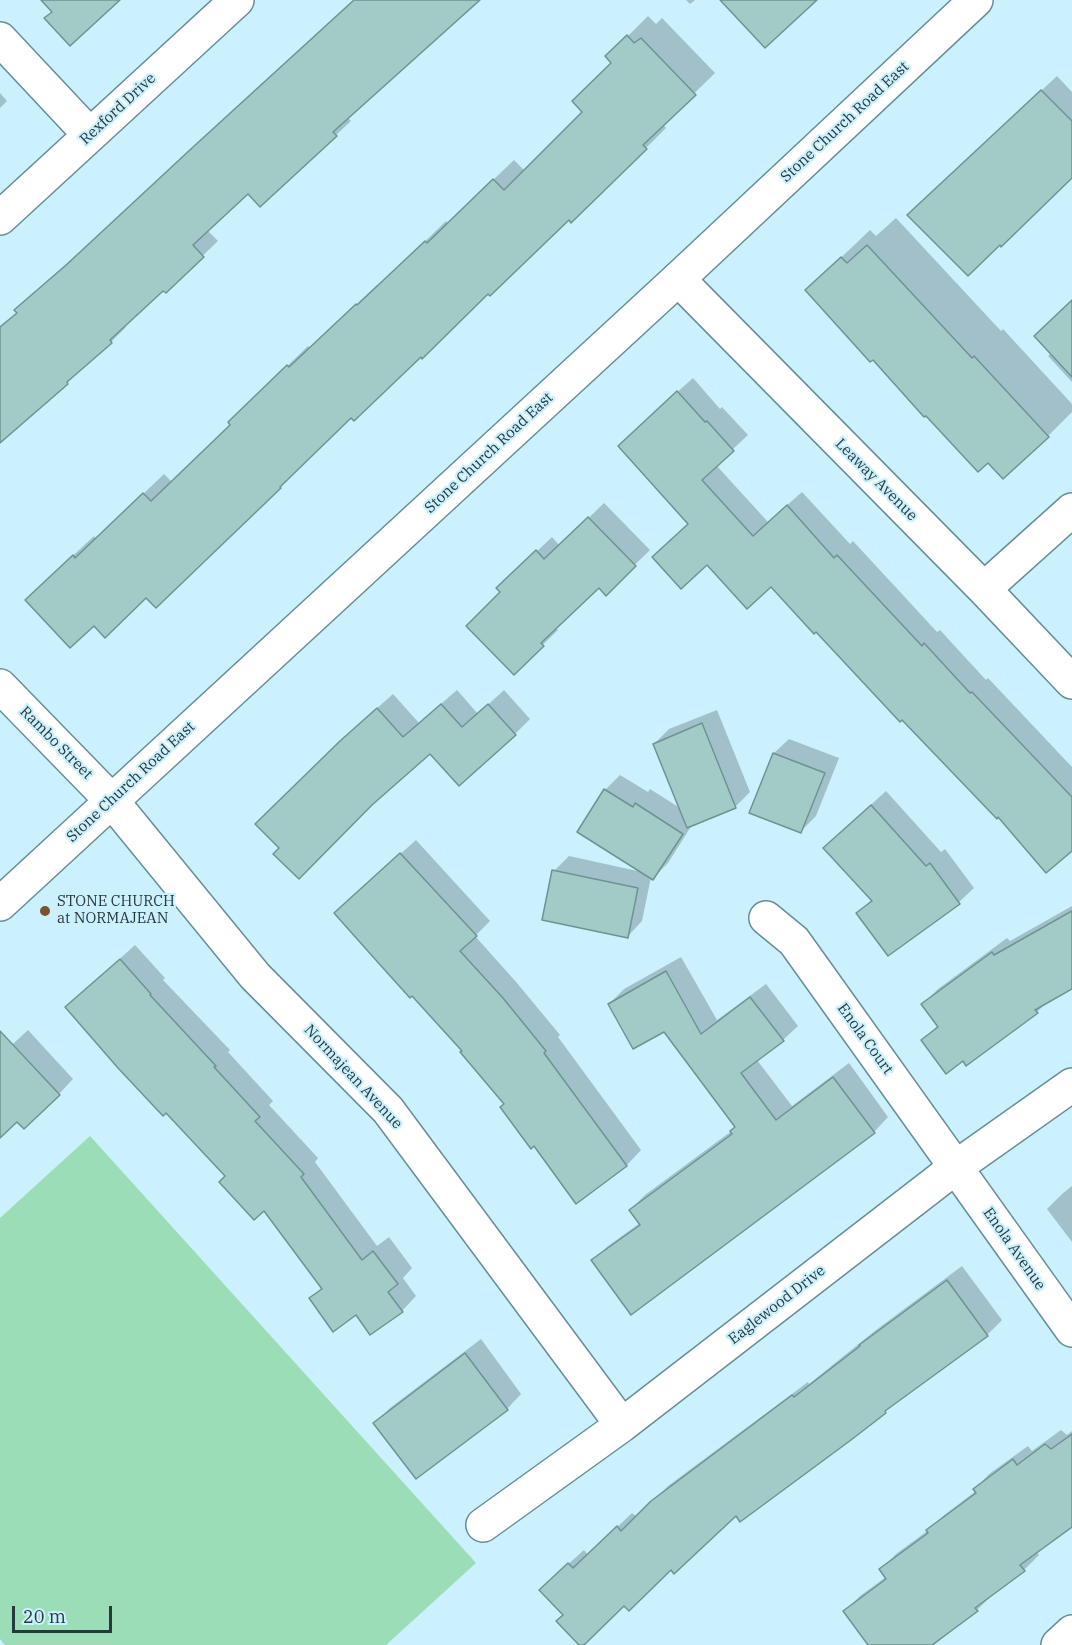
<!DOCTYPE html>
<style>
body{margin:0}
#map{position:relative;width:1072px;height:1645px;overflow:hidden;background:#caf1fd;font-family:"IBM Plex Serif",serif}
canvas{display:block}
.scale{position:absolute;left:12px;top:1606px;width:100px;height:27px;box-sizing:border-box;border:3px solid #29383d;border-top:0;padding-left:8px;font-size:18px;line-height:21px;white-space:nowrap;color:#29383d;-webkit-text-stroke:4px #caf1fd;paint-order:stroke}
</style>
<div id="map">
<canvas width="1072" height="1645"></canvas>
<div class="scale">20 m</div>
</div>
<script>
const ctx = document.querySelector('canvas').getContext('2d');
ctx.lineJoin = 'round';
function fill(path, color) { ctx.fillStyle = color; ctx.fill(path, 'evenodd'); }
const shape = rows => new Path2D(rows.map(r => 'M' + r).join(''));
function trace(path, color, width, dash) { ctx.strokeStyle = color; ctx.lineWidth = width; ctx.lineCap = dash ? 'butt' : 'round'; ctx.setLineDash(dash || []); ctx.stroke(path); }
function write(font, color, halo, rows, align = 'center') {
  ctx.font = font + ' "IBM Plex Serif",serif'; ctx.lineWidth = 4.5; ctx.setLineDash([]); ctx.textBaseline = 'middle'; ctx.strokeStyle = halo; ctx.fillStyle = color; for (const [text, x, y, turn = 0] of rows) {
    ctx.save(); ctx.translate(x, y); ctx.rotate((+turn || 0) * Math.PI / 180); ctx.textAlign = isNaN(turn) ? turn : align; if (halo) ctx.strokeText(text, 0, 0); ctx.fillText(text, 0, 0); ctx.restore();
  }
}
const green = shape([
 [90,1136,476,1563,386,1645,5,1645,0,1639,0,1218]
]);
const shadow = shape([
 [354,0,478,0,347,117,351,121,336,135,248,192,207,230,218,241,166,291,163,288,124,325,126,327,111,342,0,442,0,328,18,312,31,295,114,222],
 [686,0,695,0,690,4],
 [648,16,656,24,662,18,715,73,663,124,666,128,646,148,421,355,351,416,280,487,47,580,94,536,96,539,164,474,172,482,232,424,250,402,308,346,310,348,377,285,379,286,446,221,448,223,514,160,525,171,585,112,613,63,607,57],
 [1057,76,1072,92,1072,179,1070,177,924,200],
 [0,93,7,101,0,108],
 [896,218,1001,331,1003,329,1072,404,1072,412,1048,436,873,357,807,290,870,230,876,236],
 [1072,301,1072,382,1048,356,1051,353],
 [693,378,720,409,722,407,748,435,716,465,768,522,802,492,850,544,853,541,937,632,940,630,986,680,988,678,1072,767,1072,849,998,815,771,585,690,523,634,431],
 [604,503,650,550,606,593,599,586,555,628,558,630,514,673,502,592,513,574,552,537,560,546],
 [457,690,478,714,504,690,530,719,515,734,430,752,281,848,357,726,393,694,419,723],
 [717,710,750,792,735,807,692,825,668,863,653,878,651,877,642,921,628,936,554,871,569,856,642,872,605,790,620,775,648,792,650,789,680,808,654,744,669,729],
 [789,739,839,758,816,816,801,831,774,753],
 [886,791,941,852,945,849,974,888,959,902,858,913,872,899,840,833],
 [416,840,490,921,475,936,517,983,560,1035,558,1037,641,1150,627,1165,577,1202,351,898],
 [1072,906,1072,987,1048,1001,1037,1012,963,1059,923,1040,938,1025,923,1004,938,989,1007,938,1010,941],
 [135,945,165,978,163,980,230,1050,228,1052,273,1101,269,1105,318,1158,315,1162,377,1246,389,1237,412,1268,403,1278,416,1296,402,1311,356,1313,311,1298,322,1287,264,1209,226,1176,82,993],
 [681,957,717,1020,766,984,798,1026,783,1040,757,1060,792,1106,849,1063,888,1117,874,1132,593,1260,608,1246,640,1223,630,1210,645,1195,737,1127,664,1030,609,1004,624,989],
 [28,1030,73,1079,59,1094,17,1120,0,1136,0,1056],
 [1072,1186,1072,1242,1047,1209,1062,1194],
 [962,1266,1002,1320,987,1335,894,1403,885,1412,736,1513,671,1568,624,1604,582,1645,565,1615,556,1575,584,1550,588,1555,632,1513,637,1517,668,1486,808,1382,809,1384,876,1330],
 [481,1339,521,1394,507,1409,375,1423,390,1408],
 [1061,1430,1067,1435,1072,1431,1072,1524,1036,1551,1039,1555,1024,1570,992,1595,977,1610,934,1645,870,1645,845,1611,860,1596,886,1577,881,1569,896,1554,930,1529,943,1516,976,1491,975,1489,989,1474,1028,1446,1032,1451]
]);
const building = shape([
 [41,0,120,0,70,46,44,18,52,12,41,0],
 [354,0,480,0,333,132,337,136,260,207,248,194,193,245,204,257,166,293,163,291,110,340,112,343,67,382,68,384,0,443,0,327,17,313,14,310,65,266,192,148,354,0],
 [720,0,817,0,765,48,720,0],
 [627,35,634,43,641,38,696,95,643,145,647,149,571,223,569,220,490,296,488,294,422,359,421,357,354,421,351,418,280,487,281,488,156,608,146,598,105,638,94,626,70,648,25,600,73,555,75,558,143,493,151,501,230,425,228,422,287,365,289,367,356,304,357,305,425,241,427,243,493,179,504,190,582,112,572,101,611,63,605,56,627,35],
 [1041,90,1072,121,1072,178,1001,247,1000,245,968,276,907,215,1041,90],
 [867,245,972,358,974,356,1049,437,1003,479,988,463,978,472,926,416,924,417,873,360,870,362,805,290,841,257,847,263,867,245],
 [1072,300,1072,377,1034,336,1072,300],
 [677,391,705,422,707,421,734,451,702,480,753,536,787,505,834,558,837,555,922,646,924,643,970,693,972,692,1072,797,1072,851,1046,873,998,817,997,819,902,720,900,722,816,632,814,634,771,587,747,609,707,565,681,589,652,557,688,524,618,446,677,391],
 [588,517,636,566,606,596,599,588,541,643,544,646,514,675,466,626,500,592,496,588,536,550,544,559,588,517],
 [441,704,462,727,488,704,516,735,459,786,430,754,372,805,299,879,273,854,279,848,255,824,340,741,377,708,403,737,441,704],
 [702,723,736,808,687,828,653,744,702,723],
 [773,753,825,773,801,833,749,813,773,753],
 [604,789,633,807,635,803,683,834,653,880,577,832,604,789],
 [871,805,926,866,930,863,960,904,888,956,856,913,872,901,823,848,871,805],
 [400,853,477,936,460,951,503,998,546,1051,544,1053,627,1166,576,1204,534,1146,531,1149,500,1107,504,1104,460,1052,462,1051,412,996,410,998,374,958,334,913,400,853],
 [552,870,638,888,628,938,542,920,552,870],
 [1072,911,1072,989,1035,1010,1038,1013,966,1066,963,1061,946,1074,921,1040,938,1027,921,1004,992,952,994,955,1072,911],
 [120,959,151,994,150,995,216,1066,214,1067,260,1117,255,1121,304,1174,301,1177,362,1260,373,1251,398,1284,388,1292,403,1312,370,1335,356,1315,333,1332,309,1298,322,1289,264,1211,254,1220,219,1182,225,1176,166,1113,163,1116,118,1068,65,1007,120,959],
 [666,971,701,1034,750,997,784,1041,741,1073,776,1120,833,1077,875,1133,631,1315,591,1260,640,1225,629,1210,732,1134,730,1131,735,1127,664,1032,633,1049,608,1004,666,971],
 [0,1031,60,1095,24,1129,17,1122,0,1138,0,1031],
 [947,1280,988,1336,885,1411,886,1413,851,1440,740,1522,736,1516,674,1574,671,1570,629,1611,624,1606,584,1645,579,1645,556,1621,563,1615,539,1590,568,1563,573,1568,617,1526,621,1531,651,1501,792,1395,794,1397,860,1346,859,1345,947,1280],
 [465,1353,508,1410,416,1479,373,1423,465,1353],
 [1072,1434,1072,1527,1020,1565,1025,1571,975,1608,978,1611,932,1645,868,1645,843,1611,886,1579,879,1569,928,1533,926,1530,976,1493,973,1489,1013,1459,1017,1465,1045,1444,1051,1449,1072,1434]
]);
const minor = shape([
 [0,39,90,135],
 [0,218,237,0],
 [678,279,984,589,1072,682],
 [984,589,1072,510],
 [0,686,111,800,255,976,388,1110,622,1425],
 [766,918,794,941,1072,1330],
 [483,1525,622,1425,956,1167,1072,1085],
 [1058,1645,1072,1632]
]);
const major = shape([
 [0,904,678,279,976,0]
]);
const markers = [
 [45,911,6,"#76552c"]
];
const streetNames = [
 ["Rexford Drive",118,109,-43],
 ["Stone Church Road East",845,122,-43],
 ["Stone Church Road East",489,453,-43],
 ["Leaway Avenue",876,480,45],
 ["Rambo Street",56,743,45],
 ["Stone Church Road East",131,782,-43],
 ["Enola Court",865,1039,54],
 ["Normajean Avenue",353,1077,47],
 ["Enola Avenue",1014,1249,55],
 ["Eaglewood Drive",777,1305,-38]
];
const poiNames = [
 ["STONE CHURCH",57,902],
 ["at NORMAJEAN",57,919]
];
fill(green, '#9addb7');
fill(shadow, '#0003');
fill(building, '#a2cbc7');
trace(building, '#6d9491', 1.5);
trace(minor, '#698d98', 36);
trace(major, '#698d98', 36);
trace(minor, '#fff', 33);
trace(major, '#fff', 33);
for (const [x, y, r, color] of markers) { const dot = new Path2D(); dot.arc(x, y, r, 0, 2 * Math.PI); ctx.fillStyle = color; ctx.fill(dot); trace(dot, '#caf1fd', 2); }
write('15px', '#29383d', '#caf1fd', streetNames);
write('15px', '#29383d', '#caf1fd', poiNames, 'left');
</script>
